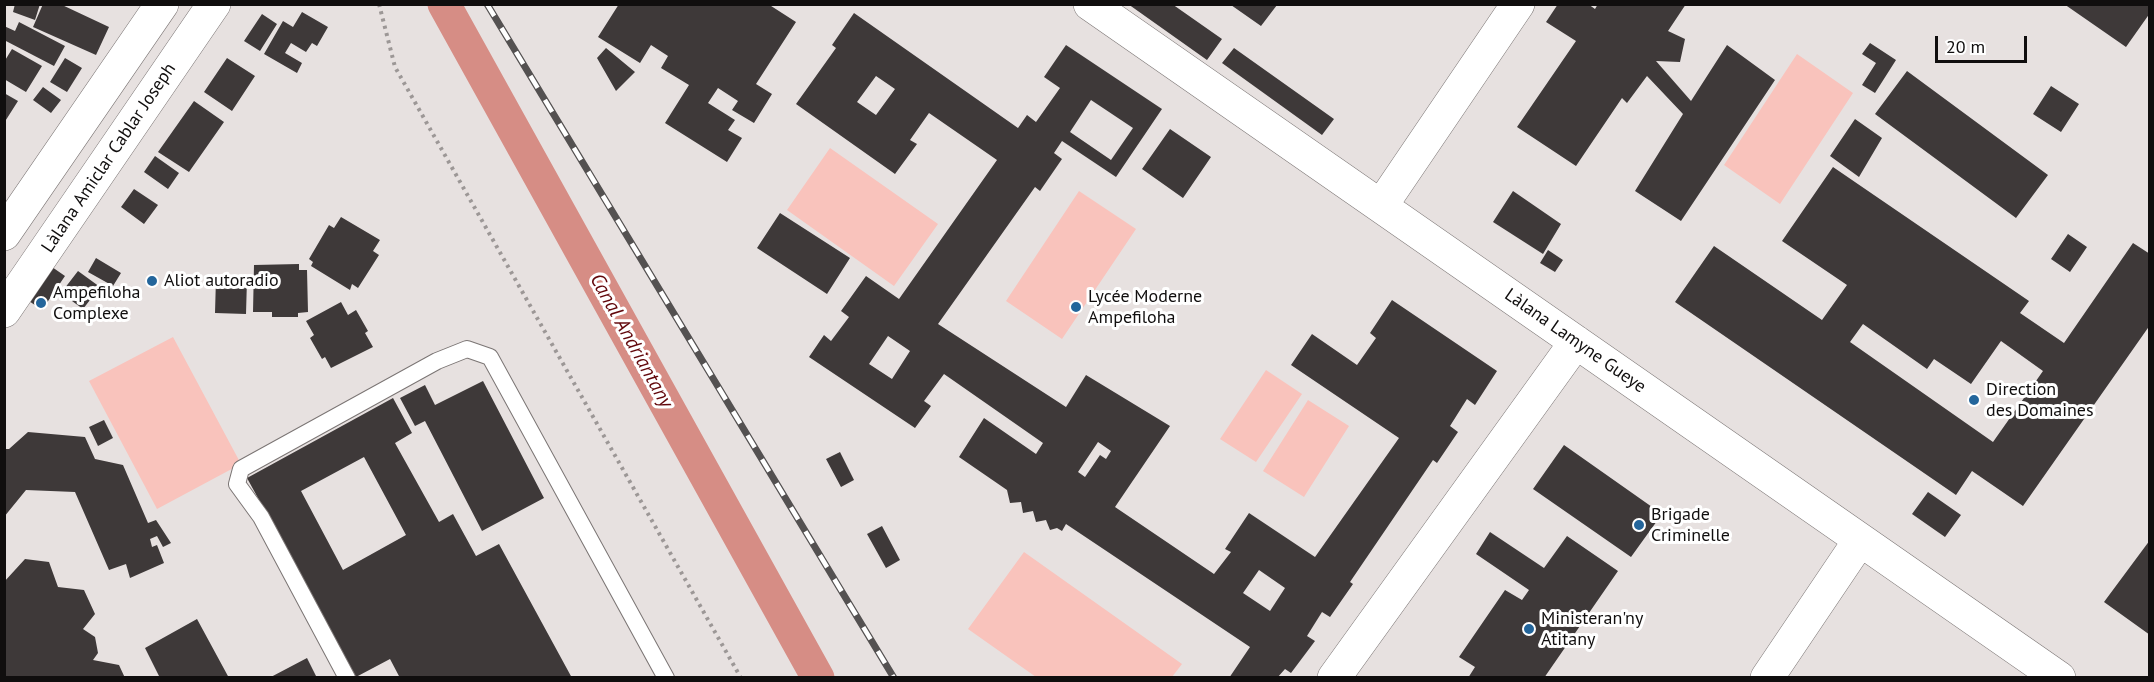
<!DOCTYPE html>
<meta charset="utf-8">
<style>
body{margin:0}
#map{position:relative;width:2154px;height:682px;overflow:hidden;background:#e7e1e0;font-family:"PT Sans",sans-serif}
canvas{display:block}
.frame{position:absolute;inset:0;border:6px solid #100e0e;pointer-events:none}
.scale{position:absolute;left:1935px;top:36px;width:92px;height:27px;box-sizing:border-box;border:3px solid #100e0e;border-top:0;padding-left:8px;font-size:18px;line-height:21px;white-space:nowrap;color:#100e0e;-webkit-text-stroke:4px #fff;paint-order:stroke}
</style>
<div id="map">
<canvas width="2154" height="682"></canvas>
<div class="frame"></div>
<div class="scale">20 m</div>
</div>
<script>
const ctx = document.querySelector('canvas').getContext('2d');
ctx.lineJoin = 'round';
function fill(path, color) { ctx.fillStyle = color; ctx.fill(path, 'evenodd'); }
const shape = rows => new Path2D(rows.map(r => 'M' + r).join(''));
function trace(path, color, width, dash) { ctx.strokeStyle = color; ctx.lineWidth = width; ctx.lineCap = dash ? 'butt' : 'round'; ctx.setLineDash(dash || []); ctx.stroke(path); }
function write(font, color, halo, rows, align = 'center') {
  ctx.font = font + ' "PT Sans",sans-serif'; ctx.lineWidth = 6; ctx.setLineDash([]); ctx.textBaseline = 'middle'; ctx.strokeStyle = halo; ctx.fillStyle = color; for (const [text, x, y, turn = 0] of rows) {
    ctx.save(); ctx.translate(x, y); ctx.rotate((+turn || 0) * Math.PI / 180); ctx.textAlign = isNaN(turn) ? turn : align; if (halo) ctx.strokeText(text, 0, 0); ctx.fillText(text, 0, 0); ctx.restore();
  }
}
const green = shape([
 [1797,54,1853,93,1780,204,1724,165],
 [830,148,938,224,894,286,787,210],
 [1079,191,1136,229,1062,339,1006,301],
 [173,337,241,464,157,509,89,381],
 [1266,370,1302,394,1256,462,1220,439],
 [1308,400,1349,426,1304,497,1263,471],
 [1024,552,1182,664,1172,677,1036,677,968,629]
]);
const canal = shape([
 [444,4,818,678]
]);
const building = shape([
 [15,4,40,4,35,20,13,12],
 [43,4,60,4,109,27,96,55,33,27],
 [619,4,768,4,796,22,756,84,772,94,754,123,732,110,738,101,718,88,708,103,735,120,728,130,742,138,727,162,665,123,689,85,661,68,668,56,651,45,640,63,598,37],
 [1128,4,1172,4,1222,39,1207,60],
 [1558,4,1588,4,1595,9,1598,4,1686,4,1668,31,1685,39,1680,62,1656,61,1691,101,1727,45,1775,80,1681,221,1635,191,1683,114,1647,76,1627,103,1622,98,1576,166,1517,127,1576,41,1546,22],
 [2064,4,2150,4,2150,13,2126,47],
 [1231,5,1277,5,1261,26],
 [302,12,328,27,317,46,312,43,306,52,291,43,285,53,302,63,297,73,264,54,283,21,293,27],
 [854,13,1018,128,1027,115,1036,122,1060,88,1044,77,1066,45,1162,109,1116,177,1062,141,1054,153,1062,159,1040,191,1035,187,938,324,1066,407,1086,375,1170,426,1115,507,1214,574,1231,552,1225,549,1249,513,1315,557,1399,438,1291,365,1312,334,1357,365,1376,338,1370,333,1392,300,1497,371,1475,405,1467,399,1450,426,1458,432,1437,463,1433,460,1350,582,1353,584,1330,617,1322,612,1307,636,1315,641,1291,673,1285,669,1277,678,1229,678,1250,647,1066,524,1062,531,1057,528,1050,530,1046,520,1036,522,1033,511,1023,513,1021,502,1010,503,1007,490,959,457,984,418,1036,454,1043,443,944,374,924,401,931,406,915,428,809,357,824,335,831,341,849,317,841,311,866,276,899,299,997,160,929,113,910,140,917,144,895,174,796,104,836,48,832,45],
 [876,76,895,89,876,115,857,102],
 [1091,100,1133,128,1111,160,1070,132],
 [888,336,910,351,892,379,869,364],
 [1098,442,1111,451,1106,459,1100,455,1085,477,1078,472],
 [1259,570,1285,588,1270,611,1243,593],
 [262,14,277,24,260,51,244,41],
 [19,22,65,46,54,66,4,40,4,26,15,31],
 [1870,43,1896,60,1875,93,1862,85,1876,63,1862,54],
 [606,48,635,72,616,91,597,58],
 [1234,48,1334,119,1322,135,1222,63],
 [12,49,42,66,26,92,4,79,4,62],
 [65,58,82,68,67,92,50,82],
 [227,58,255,76,232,111,204,92],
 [1907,71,2048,175,2016,218,1875,114],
 [2051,86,2079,104,2061,132,2033,114],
 [43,87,61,100,51,113,33,100],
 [4,93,18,101,4,123],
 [194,101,224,122,189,172,158,152],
 [1855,119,1882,138,1859,177,1830,156],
 [1170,129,1211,157,1183,198,1142,169],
 [155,156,179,173,168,189,144,172],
 [1833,167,2029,301,2020,313,2064,343,2133,243,2150,254,2150,325,2023,506,1972,471,1956,495,1675,302,1714,246,1822,320,1847,285,1782,241],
 [1863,324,1927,369,1934,359,1971,384,2001,341,2043,371,1993,442,1850,342],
 [134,189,158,205,144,224,121,207],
 [1513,191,1561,224,1543,254,1493,222],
 [780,213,850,258,827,294,757,248],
 [341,217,380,240,373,251,379,255,358,288,352,284,350,290,311,266,313,262,309,259,329,225,334,228],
 [2068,234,2087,247,2070,272,2051,259],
 [1548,250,1563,260,1555,272,1540,263],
 [96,258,121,273,113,286,88,272],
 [299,264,299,270,307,270,308,312,298,313,298,317,272,317,272,312,253,312,254,265],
 [52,267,65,276,42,310,29,301],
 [78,271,100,287,83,309,61,293],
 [216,278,247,279,246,314,215,313],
 [341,302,348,315,356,310,368,331,365,333,373,347,331,368,325,357,322,359,310,338,314,335,306,321],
 [483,381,544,498,482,531,425,421,415,426,400,398,425,385,435,405],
 [393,398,412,433,395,443,439,522,453,514,476,556,499,544,572,678,400,678,390,659,356,677,247,478],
 [364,457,406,535,343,570,301,491],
 [104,420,113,438,98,446,89,427],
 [28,432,85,437,95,459,123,465,148,523,156,520,171,543,163,547,157,536,150,539,152,547,157,545,164,563,130,578,126,564,109,570,75,492,26,490,4,517,4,449,9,449],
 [1564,445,1662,514,1631,557,1533,489],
 [840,452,854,480,841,487,826,459],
 [1928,492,1961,515,1945,537,1912,514],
 [882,526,900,560,886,568,867,534],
 [1490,532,1544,568,1567,536,1618,571,1544,678,1468,678,1475,667,1459,657,1505,590,1522,600,1529,590,1476,554],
 [2150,540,2150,635,2104,602],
 [25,559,49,562,58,587,84,590,95,614,83,629,95,637,98,653,93,660,119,665,125,678,4,678,4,582],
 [197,619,229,678,160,678,145,648],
 [307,658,317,678,269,678]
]);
const path = shape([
 [379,4,395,67,741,678]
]);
const lane = shape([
 [347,678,261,517,237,484,241,469,437,361,467,349,490,357,666,678]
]);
const street = shape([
 [1090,4,2059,678],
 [1381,206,1518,4],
 [1334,678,1576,342],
 [1767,678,1860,540]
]);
const secondary = shape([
 [4,234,162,4],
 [4,311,214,4]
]);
const rail = shape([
 [487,4,894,678]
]);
const markers = [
 [152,281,6,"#23659b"],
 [41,303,6,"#23659b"],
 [1076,307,6,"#23659b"],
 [1974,400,6,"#23659b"],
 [1639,525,6,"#23659b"],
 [1529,629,6,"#23659b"]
];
const streetNames = [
 ["Làlana Amiclar Cablar Joseph",109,158,-56],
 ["Làlana Lamyne Gueye",1575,341,35]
];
const poiNames = [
 ["Aliot autoradio",164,281],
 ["Ampefiloha",53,293],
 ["Complexe",53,314],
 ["Lycée Moderne",1088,297],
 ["Ampefiloha",1088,318],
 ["Direction",1986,390],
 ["des Domaines",1986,411],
 ["Brigade",1651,515],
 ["Criminelle",1651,536],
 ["Ministeran'ny",1541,619],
 ["Atitany",1541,640]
];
const waterNames = [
 ["Canal Andriantany",631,341,61]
];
fill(green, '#f9c3bc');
trace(canal, '#d68d85', 33);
fill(building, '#3e3939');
trace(lane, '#7b7574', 18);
trace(street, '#7b7574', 34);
trace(secondary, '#7b7574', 34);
trace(path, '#9c9796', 4, [3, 4.5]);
trace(lane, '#fff', 16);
trace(street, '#fff', 33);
trace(secondary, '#fff', 33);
trace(rail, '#545151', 7);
trace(rail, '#fff', 4.5, [14]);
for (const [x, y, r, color] of markers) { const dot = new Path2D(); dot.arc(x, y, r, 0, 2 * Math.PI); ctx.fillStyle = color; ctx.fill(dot); trace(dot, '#fff', 2); }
write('18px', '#100e0e', '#fff', streetNames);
write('18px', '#100e0e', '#fff', poiNames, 'left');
write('italic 20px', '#62070b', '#fff', waterNames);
</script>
